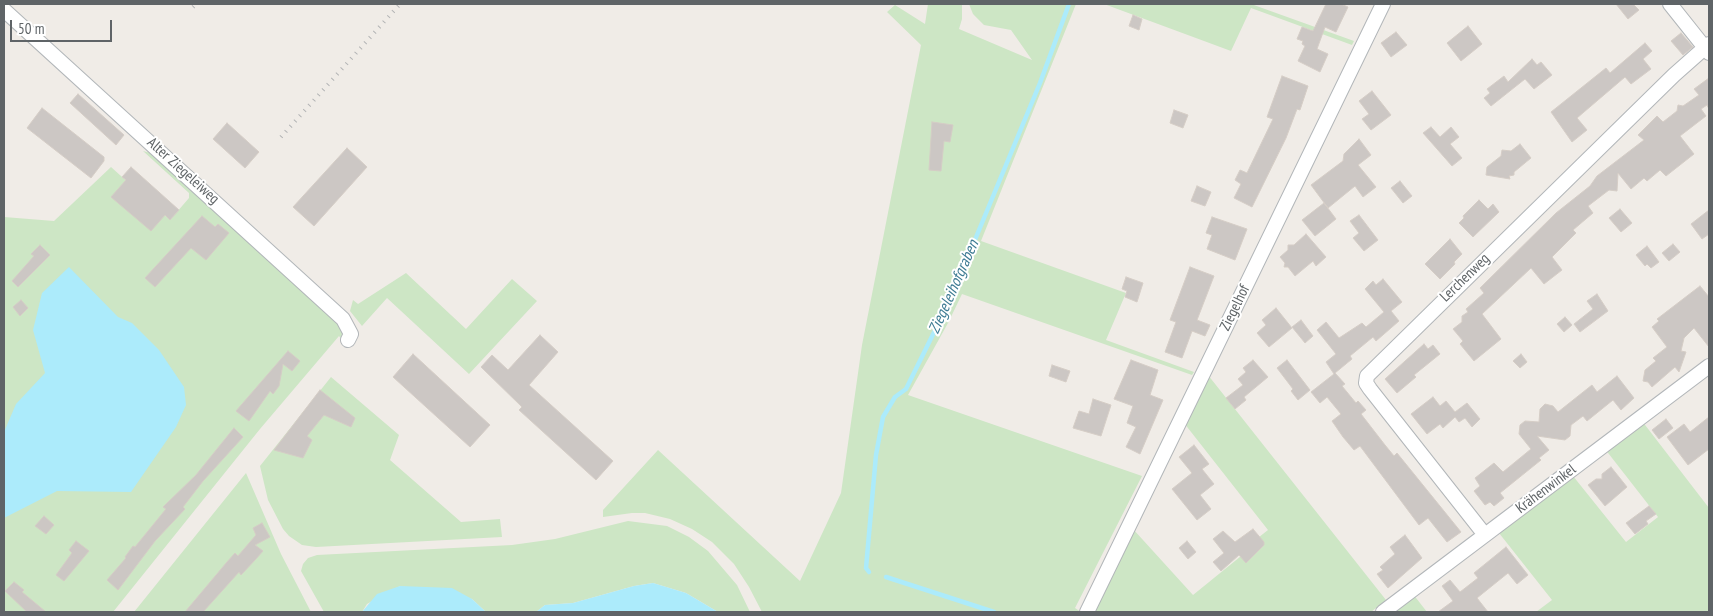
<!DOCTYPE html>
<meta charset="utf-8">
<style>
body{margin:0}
#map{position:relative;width:1713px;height:616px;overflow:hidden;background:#f0ece7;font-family:"PT Sans Narrow",sans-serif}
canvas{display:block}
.frame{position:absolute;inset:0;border:5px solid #5f6467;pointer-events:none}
.scale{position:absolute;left:10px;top:20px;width:102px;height:22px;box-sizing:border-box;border:2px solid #5f6467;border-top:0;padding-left:6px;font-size:15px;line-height:18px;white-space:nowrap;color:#5f6467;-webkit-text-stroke:4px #fff;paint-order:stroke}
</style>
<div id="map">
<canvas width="1713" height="616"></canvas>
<div class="frame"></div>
<div class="scale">50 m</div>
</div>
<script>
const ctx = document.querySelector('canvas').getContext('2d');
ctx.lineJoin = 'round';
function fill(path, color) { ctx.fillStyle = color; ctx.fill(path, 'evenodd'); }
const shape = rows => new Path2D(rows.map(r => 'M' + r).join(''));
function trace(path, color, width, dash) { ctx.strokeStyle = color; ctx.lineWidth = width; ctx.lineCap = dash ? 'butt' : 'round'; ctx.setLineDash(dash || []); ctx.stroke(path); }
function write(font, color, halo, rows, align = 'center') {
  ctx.font = font + ' "PT Sans Narrow",sans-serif'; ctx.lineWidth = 4; ctx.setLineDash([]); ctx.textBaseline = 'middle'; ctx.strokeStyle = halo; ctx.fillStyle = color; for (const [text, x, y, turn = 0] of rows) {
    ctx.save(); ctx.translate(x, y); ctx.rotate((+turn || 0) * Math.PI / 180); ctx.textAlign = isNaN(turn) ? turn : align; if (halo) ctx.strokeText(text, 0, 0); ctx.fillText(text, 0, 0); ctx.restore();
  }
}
const green = shape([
 [928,4,962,4,962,19,959,29,1032,60,1011,30,984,25,973,14,969,4,1076,4,981,241,1126,293,1106,340,1194,372,1192,375,962,294,948,323,908,395,1142,476,1075,608,1081,612,762,612,749,587,734,564,712,542,692,529,670,519,645,513,632,513,603,517,603,510,658,450,800,581,841,493,862,345,921,45,887,12,895,5,925,24],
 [1104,4,1251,4,1354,41,1352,45,1251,8,1231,51],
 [143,151,155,154,346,328,343,341,339,336,260,429,113,612,4,612,4,217,54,221,111,167,170,220,189,198,189,193],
 [406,273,466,329,512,279,537,301,469,374,387,298,362,326,350,311,353,300,358,304],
 [1208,375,1386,600,1371,612,1092,612,1133,529,1193,595,1230,565,1251,548,1249,545,1268,530,1184,423],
 [331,377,399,435,390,460,461,522,500,519,502,537,316,547,302,545,289,536,283,529,268,500,260,466],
 [1642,421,1709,508,1709,612,1536,612,1552,600,1499,533,1573,476,1626,542,1658,517,1605,449],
 [246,473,281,554,311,612,134,612],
 [628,521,667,526,689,537,708,551,737,585,750,612,718,612,686,593,653,583,634,586,573,603,545,605,536,612,486,612,472,599,400,586,367,604,362,612,324,612,301,571,303,564,308,558,317,555,512,545,555,539],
 [1413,594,1427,612,1390,612]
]);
const water = shape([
 [69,267,118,317,132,323,159,350,184,387,186,405,176,427,131,492,57,491,4,518,4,432,16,404,45,373,33,330,42,293],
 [653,583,686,593,718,612,536,612,545,605,573,603,634,586],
 [400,586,452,588,472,599,486,612,362,612,377,594]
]);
const stream = shape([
 [869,572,866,568,876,455,883,417,895,397,906,389,950,300,1040,83,1069,4],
 [886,577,994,612]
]);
const building = shape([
 [1326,4,1341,4,1348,7,1336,32,1325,27,1317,49,1328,54,1320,72,1298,61,1305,46,1302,44,1303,41,1297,39,1302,27,1313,31,1326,4],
 [1616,4,1633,4,1639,10,1628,19,1616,4],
 [1133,15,1142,19,1139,30,1129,26,1133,15],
 [1468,26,1482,44,1461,61,1447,43,1468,26],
 [1396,32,1407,45,1391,57,1381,43,1396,32],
 [1681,33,1693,47,1683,55,1671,41,1681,33],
 [1645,43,1652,51,1643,59,1651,69,1631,84,1625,77,1577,118,1587,130,1572,142,1551,112,1606,68,1610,73,1645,43],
 [1532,59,1537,65,1541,62,1552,75,1534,89,1525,79,1491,106,1484,98,1490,93,1487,89,1504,76,1508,82,1532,59],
 [1282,76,1308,86,1300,110,1297,109,1286,138,1252,207,1234,198,1241,184,1235,180,1240,170,1247,173,1273,119,1267,117,1282,76],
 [1709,78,1709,109,1707,105,1701,109,1706,116,1680,136,1694,154,1666,176,1660,170,1647,181,1644,178,1631,189,1618,173,1617,191,1609,190,1588,206,1593,213,1573,230,1576,233,1552,257,1562,270,1544,284,1531,268,1482,314,1501,339,1474,361,1460,344,1463,341,1453,329,1462,322,1462,316,1468,312,1466,309,1484,293,1480,288,1556,213,1590,186,1597,176,1644,140,1638,135,1657,116,1663,122,1677,111,1678,105,1683,106,1699,95,1694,89,1709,78],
 [1372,91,1391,115,1371,130,1362,119,1369,114,1359,101,1372,91],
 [78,94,124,135,116,145,70,103,78,94],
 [42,108,104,157,104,161,91,178,27,128,42,108],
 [1174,110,1188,115,1183,128,1170,123,1174,110],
 [932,122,953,125,950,142,944,141,941,171,929,170,932,122],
 [227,123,259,152,245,168,213,139,227,123],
 [1431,127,1440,137,1451,127,1459,137,1450,144,1462,158,1452,166,1423,133,1431,127],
 [1359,139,1371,155,1358,165,1376,187,1363,197,1355,186,1328,208,1311,185,1343,161,1344,154,1359,139],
 [1520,144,1531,158,1514,172,1514,175,1509,176,1510,179,1486,175,1487,167,1501,156,1502,150,1511,151,1520,144],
 [347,148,367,167,314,226,293,207,347,148],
 [131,167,179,210,170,220,165,215,151,231,111,197,126,180,122,177,131,167],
 [1400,181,1412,196,1403,203,1391,188,1400,181],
 [1197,186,1211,192,1205,206,1191,201,1197,186],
 [1479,200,1488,209,1493,204,1499,212,1473,237,1459,223,1464,218,1463,216,1479,200],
 [1324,203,1336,219,1315,236,1302,220,1324,203],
 [1620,209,1632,223,1621,232,1609,218,1620,209],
 [1709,210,1709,234,1702,239,1691,224,1709,210],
 [1359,215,1378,240,1364,251,1353,238,1359,233,1350,221,1359,215],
 [202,216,215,227,218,224,229,233,206,260,191,248,155,287,145,278,202,216],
 [1212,217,1247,229,1235,260,1207,249,1212,235,1206,233,1212,217],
 [1306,234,1326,257,1316,266,1313,261,1295,276,1288,267,1284,267,1285,263,1280,257,1288,250,1288,245,1294,245,1306,234],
 [1450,239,1462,254,1454,262,1455,264,1440,279,1425,264,1450,239],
 [1673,244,1680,252,1669,261,1662,253,1673,244],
 [40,245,50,255,18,287,12,281,34,256,31,254,40,245],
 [1647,246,1659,262,1651,268,1647,264,1645,266,1636,255,1647,246],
 [1190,267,1214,276,1197,320,1210,325,1205,336,1192,331,1182,358,1165,352,1176,322,1170,320,1190,267],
 [1126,277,1143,283,1137,302,1125,297,1127,291,1122,289,1126,277],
 [1383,279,1402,302,1391,311,1399,321,1376,341,1373,337,1350,356,1352,359,1335,373,1345,384,1342,386,1356,403,1358,401,1366,410,1361,414,1385,445,1394,456,1397,453,1461,532,1447,542,1428,518,1419,525,1360,446,1354,450,1343,437,1332,421,1341,414,1327,397,1320,403,1311,392,1334,374,1326,362,1336,354,1317,330,1326,322,1339,338,1362,323,1366,327,1384,312,1365,289,1373,281,1376,285,1383,279],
 [1700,286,1709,297,1709,347,1694,328,1684,338,1681,351,1686,352,1679,372,1675,367,1652,387,1648,382,1643,381,1645,370,1656,361,1653,358,1667,347,1652,327,1659,321,1657,319,1700,286],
 [1597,294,1608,311,1580,332,1574,324,1593,309,1587,301,1597,294],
 [21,300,28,308,20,316,13,307,21,300],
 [1276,308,1292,328,1269,347,1257,333,1266,325,1262,320,1276,308],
 [1565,317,1572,325,1564,332,1557,324,1565,317],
 [1301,320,1313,336,1305,343,1292,327,1301,320],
 [540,335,558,352,529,385,613,461,596,480,519,410,522,407,481,367,492,355,508,370,540,335],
 [1424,344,1428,349,1433,345,1440,354,1414,375,1416,377,1397,393,1385,379,1424,344],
 [288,351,300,361,292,371,283,364,279,386,273,394,270,391,249,421,236,411,288,351],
 [413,354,490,425,470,447,393,377,413,354],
 [1521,354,1527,362,1520,368,1513,361,1521,354],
 [1131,360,1158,370,1150,395,1163,400,1140,454,1126,447,1136,427,1127,423,1133,406,1114,399,1131,360],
 [1253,360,1268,377,1244,397,1246,400,1235,409,1226,398,1243,385,1238,379,1246,372,1243,368,1253,360],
 [1287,360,1310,390,1298,400,1291,391,1293,389,1277,368,1287,360],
 [1052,365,1070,371,1066,382,1049,376,1052,365],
 [1617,376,1634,398,1621,410,1613,400,1587,421,1583,416,1571,425,1570,436,1565,440,1537,436,1549,450,1539,458,1541,460,1500,493,1504,498,1494,506,1490,502,1485,505,1474,491,1480,486,1475,478,1494,463,1503,472,1531,449,1519,434,1520,425,1525,421,1539,422,1540,409,1545,404,1553,406,1558,412,1592,385,1597,392,1617,376],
 [320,390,355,418,351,427,324,415,307,436,312,440,303,458,274,450,320,390],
 [1433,397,1440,406,1446,401,1455,412,1467,403,1480,419,1472,427,1465,418,1459,422,1455,417,1443,428,1440,424,1427,434,1411,414,1433,397],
 [1093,399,1111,405,1101,436,1073,428,1079,411,1089,414,1093,399],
 [1709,417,1709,449,1688,465,1667,437,1684,424,1690,432,1709,417],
 [1666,419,1673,428,1659,439,1652,430,1666,419],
 [234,428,243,437,203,481,183,507,185,509,155,541,118,590,107,580,126,558,125,557,133,546,135,547,166,509,163,507,196,475,234,428],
 [1194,445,1209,464,1202,469,1214,484,1200,495,1211,509,1197,520,1172,489,1192,473,1179,457,1194,445],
 [1611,467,1627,487,1605,506,1588,485,1596,479,1602,479,1602,474,1611,467],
 [1649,506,1656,514,1646,521,1648,524,1635,534,1626,523,1649,506],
 [44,516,54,525,46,534,35,526,44,516],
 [262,523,270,537,255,545,263,551,255,560,241,575,239,572,203,612,185,612,227,562,235,553,238,556,256,535,253,528,262,523],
 [1253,529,1264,542,1264,545,1246,563,1239,555,1221,571,1213,562,1224,553,1213,539,1223,531,1235,542,1253,529],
 [1405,535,1422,558,1388,588,1377,574,1383,570,1380,567,1395,554,1390,547,1405,535],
 [76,541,89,551,64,581,56,575,72,553,69,550,76,541],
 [1187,541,1196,552,1188,559,1179,548,1187,541],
 [1506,547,1528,575,1517,584,1508,573,1477,598,1488,612,1438,612,1453,601,1442,586,1450,580,1460,592,1478,578,1474,573,1506,547],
 [14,582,24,590,22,592,46,612,27,612,5,591,14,582]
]);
const minor = shape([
 [1670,4,1709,53],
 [4,10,343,319,351,334,348,340],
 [1485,535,1370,389,1366,383,1367,376,1674,75,1709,44],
 [1087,612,1383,4],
 [1383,612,1709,366]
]);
const rail = shape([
 [193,7,196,4],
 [281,137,400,4]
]);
const streetNames = [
 ["Alter Ziegeleiweg",183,171,42],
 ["Lerchenweg",1465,278,-44],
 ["Ziegelhof",1235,308,-64],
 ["Krähenwinkel",1546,489,-37]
];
const waterNames = [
 ["Ziegeleihofgraben",954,287,-66]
];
fill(green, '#cde6c5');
fill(water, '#acebfb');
trace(stream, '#acebfb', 4.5);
fill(building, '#ccc7c4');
trace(building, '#d5cdc6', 1);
trace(minor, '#b2b6b9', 16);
trace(minor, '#fff', 14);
trace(rail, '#b3b4b5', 4, [1, 6]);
write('15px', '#5f6467', '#fff', streetNames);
write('italic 16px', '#3f7c94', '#fff', waterNames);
</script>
